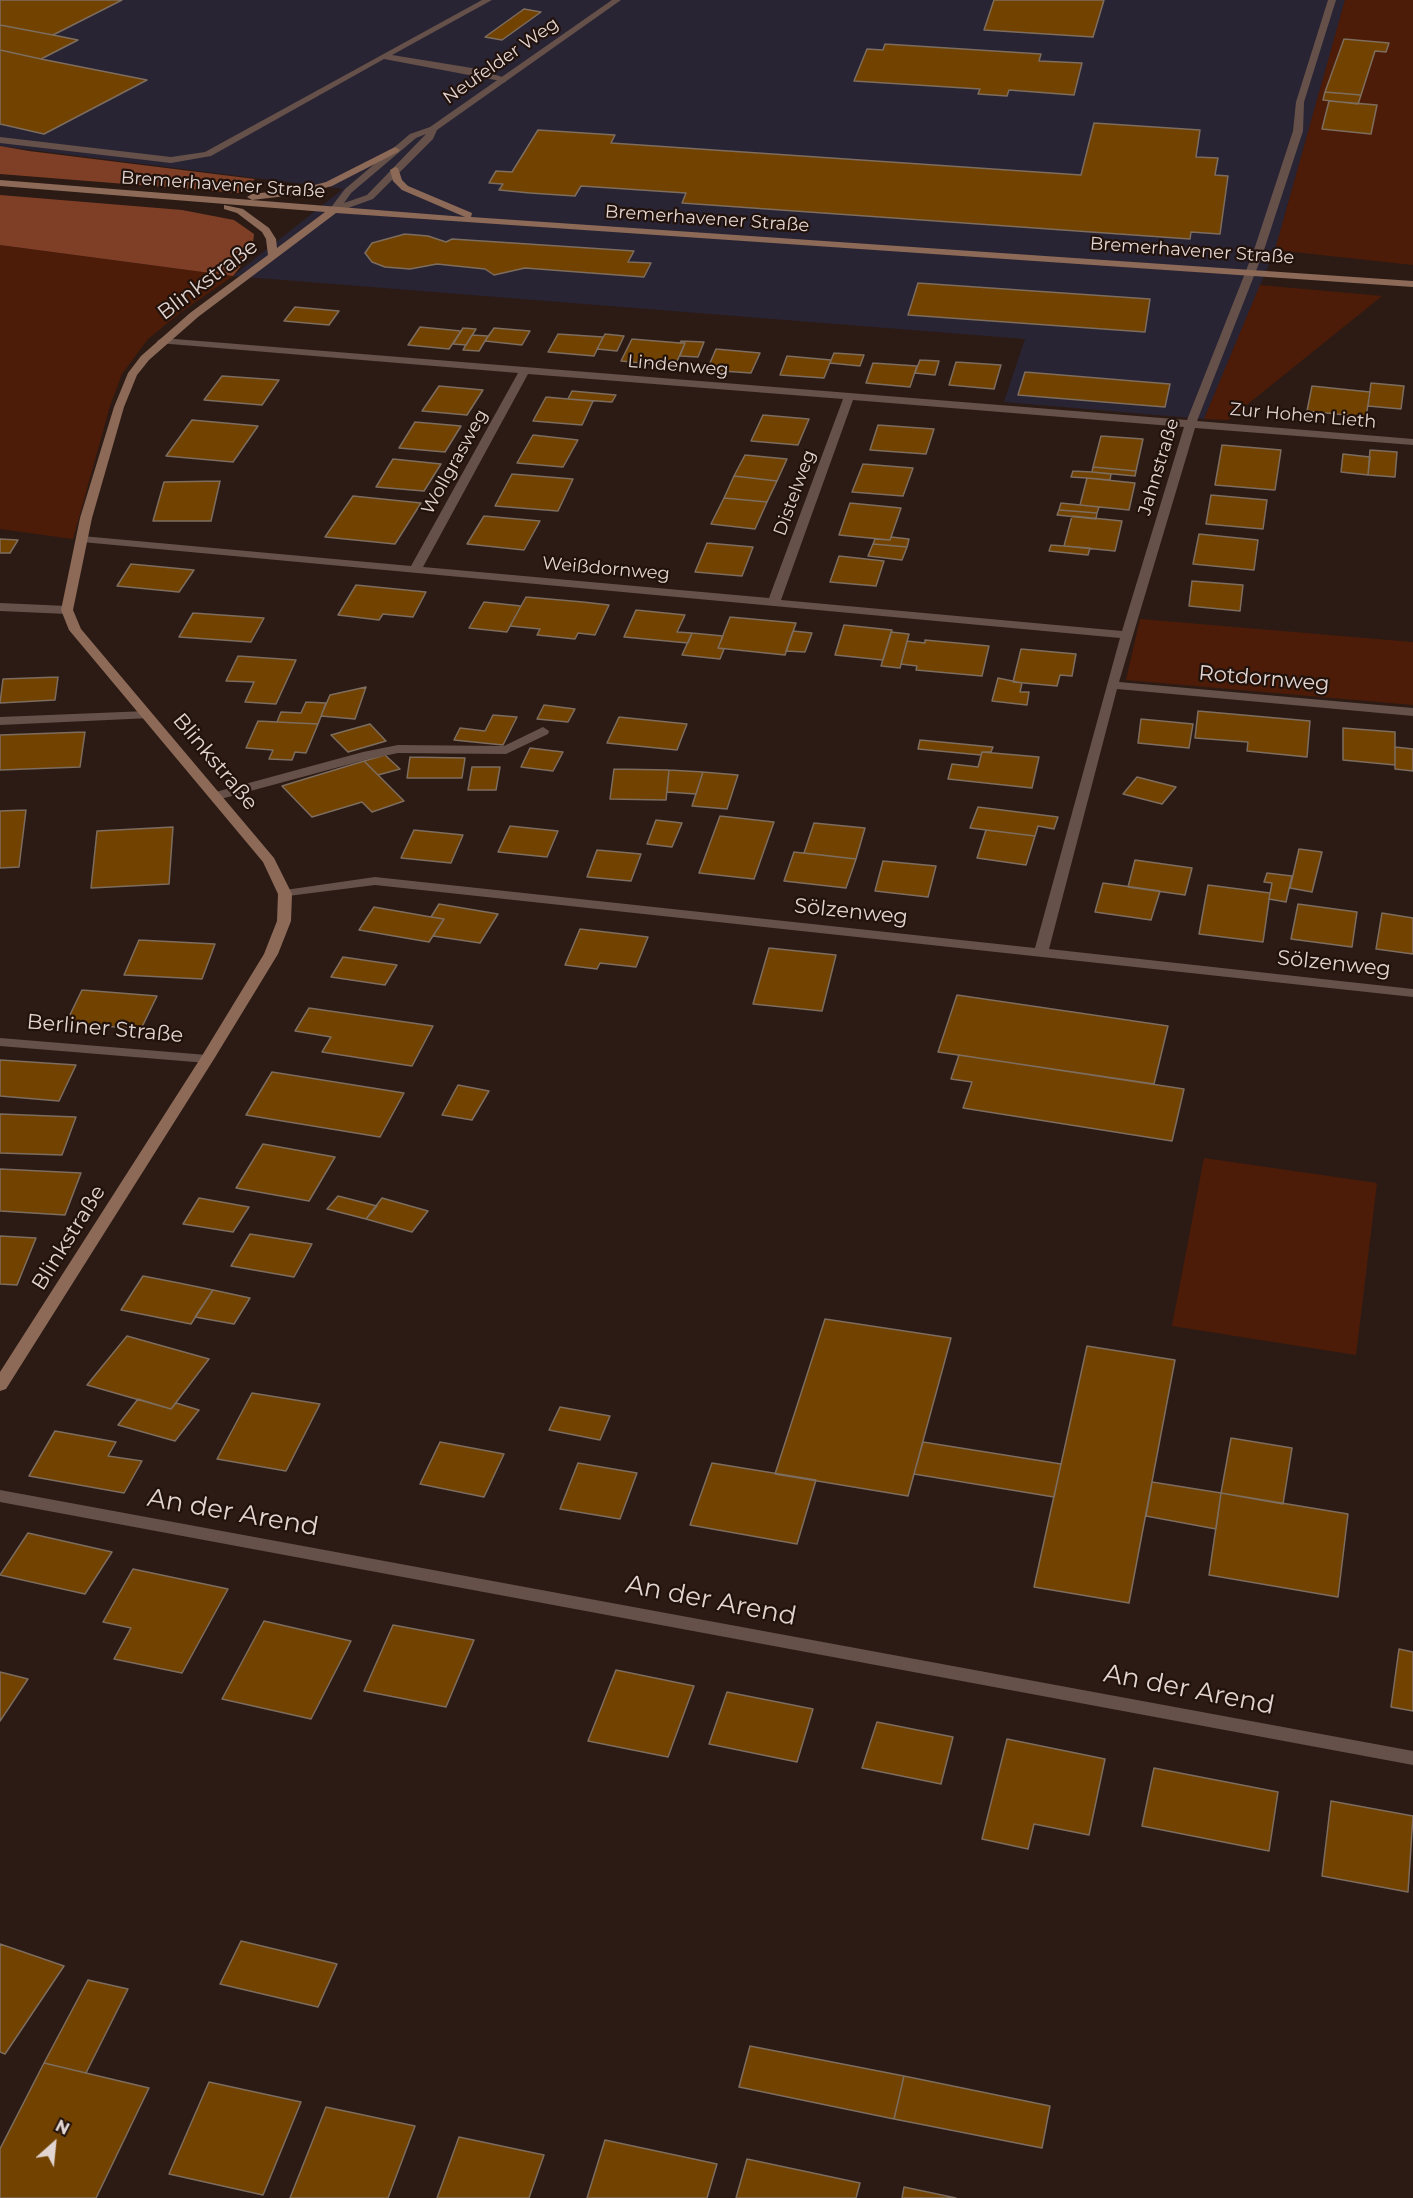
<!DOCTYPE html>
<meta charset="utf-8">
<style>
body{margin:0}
#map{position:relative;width:1413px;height:2198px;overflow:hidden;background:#2c1b15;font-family:Montserrat,sans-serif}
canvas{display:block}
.north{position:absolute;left:24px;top:2114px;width:60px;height:60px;-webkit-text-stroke:4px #22120c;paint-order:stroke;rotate:27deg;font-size:16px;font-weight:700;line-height:24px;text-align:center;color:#e2d5d1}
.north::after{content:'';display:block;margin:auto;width:21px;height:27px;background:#e2d5d1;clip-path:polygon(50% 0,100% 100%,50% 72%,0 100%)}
</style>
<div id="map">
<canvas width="1413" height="2198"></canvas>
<div class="north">N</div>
</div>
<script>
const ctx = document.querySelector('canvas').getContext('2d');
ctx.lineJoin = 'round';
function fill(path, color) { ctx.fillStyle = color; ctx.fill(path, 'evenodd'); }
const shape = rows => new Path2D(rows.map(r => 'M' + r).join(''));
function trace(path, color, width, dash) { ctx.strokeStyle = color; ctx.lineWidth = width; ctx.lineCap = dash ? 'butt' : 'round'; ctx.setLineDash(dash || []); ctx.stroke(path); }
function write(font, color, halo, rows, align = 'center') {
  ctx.font = font + ' Montserrat,sans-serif'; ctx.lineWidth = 4.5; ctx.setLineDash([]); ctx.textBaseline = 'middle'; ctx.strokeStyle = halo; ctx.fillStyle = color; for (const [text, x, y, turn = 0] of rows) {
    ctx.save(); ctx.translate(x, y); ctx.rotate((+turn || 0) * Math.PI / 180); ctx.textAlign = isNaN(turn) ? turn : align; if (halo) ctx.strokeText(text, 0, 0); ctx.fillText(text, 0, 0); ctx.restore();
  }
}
const commercial = shape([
 [0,0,1345,0,1275,250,1204,419,1004,402,1025,339,233,276,343,189,0,146]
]);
const green = shape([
 [1345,0,1413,0,1413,265,1275,250],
 [0,245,233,276,181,312,148,339,122,374,110,406,73,539,0,529],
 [1260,285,1382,296,1228,420,1204,419],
 [1140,619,1413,642,1413,705,1126,680],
 [1204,1158,1377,1183,1356,1355,1172,1326]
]);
const forest = shape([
 [0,146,29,151,255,179,239,193,0,174],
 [0,195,182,210,234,220,254,234,252,252,233,276,0,245]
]);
const building = shape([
 [0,0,122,0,53,35,0,25,0,0],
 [994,0,1104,0,1093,37,984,30,994,0],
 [524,9,541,12,502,40,485,37,524,9],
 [0,25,53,35,78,40,41,59,0,50,0,25],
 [1344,39,1389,43,1386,52,1375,51,1361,95,1325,92,1344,39],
 [885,44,1041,54,1039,61,1082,63,1074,95,1009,90,1007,96,978,94,980,89,854,81,867,49,883,50,885,44],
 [0,50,41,59,147,80,44,134,0,124,0,50],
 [1325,92,1361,95,1358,104,1323,100,1325,92],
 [1329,101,1377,105,1371,134,1322,129,1329,101],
 [1094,123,1200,130,1196,157,1218,158,1215,175,1228,176,1220,234,1191,232,1190,239,682,203,686,193,581,186,575,196,530,193,499,190,503,184,489,183,496,171,512,172,538,130,615,135,611,143,1081,175,1094,123],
 [405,234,428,236,446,242,452,239,634,251,628,262,651,263,644,277,525,268,494,275,485,269,437,264,410,269,385,267,372,262,365,253,372,243,405,234],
 [918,283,1150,299,1145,332,908,315,918,283],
 [295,307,339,311,329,325,284,321,295,307],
 [420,327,461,331,449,349,408,345,420,327],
 [463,328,476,329,466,345,453,344,463,328],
 [494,328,530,331,522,345,485,341,494,328],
 [558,334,603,337,594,356,548,352,558,334],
 [605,334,624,336,617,351,597,349,605,334],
 [472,335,488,336,479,351,463,350,472,335],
 [632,339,680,343,685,343,675,366,621,361,632,339],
 [681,341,704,342,698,357,680,356,685,343,680,343,681,341],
 [716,349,760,353,751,373,707,370,716,349],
 [834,353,864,355,860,366,830,363,834,353],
 [787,356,831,360,824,378,780,375,787,356],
 [920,360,939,361,935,375,915,373,920,360],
 [956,362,1001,365,994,389,949,385,956,362],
 [873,363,917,366,910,387,866,383,873,363],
 [1025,372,1170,384,1165,407,1018,395,1025,372],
 [222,376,279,380,262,405,204,400,222,376],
 [1371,383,1404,386,1401,409,1368,406,1371,383],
 [439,386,483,390,467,415,422,411,439,386],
 [1312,386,1370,392,1366,417,1307,411,1312,386],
 [572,391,616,395,612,402,568,399,572,391],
 [546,397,568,399,593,401,582,425,533,421,546,397],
 [763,415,809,419,798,445,751,441,763,415],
 [192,420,258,426,233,462,166,456,192,420],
 [415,422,461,426,445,452,399,448,415,422],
 [878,425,934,429,926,454,870,450,878,425],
 [533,435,578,440,563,467,517,463,533,435],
 [1101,436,1143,439,1136,471,1093,467,1101,436],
 [1222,445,1281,450,1275,490,1215,485,1222,445],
 [1370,450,1397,452,1395,477,1368,475,1370,450],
 [1343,454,1370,457,1368,475,1341,472,1343,454],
 [745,455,787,459,777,481,734,476,745,455],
 [393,459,441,464,424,491,376,487,393,459],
 [863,464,913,468,903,496,852,492,863,464],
 [1093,467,1136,471,1135,476,1092,472,1093,467],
 [1073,471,1092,472,1111,474,1110,480,1087,478,1071,477,1073,471],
 [512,474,573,479,558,511,495,506,512,474],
 [734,476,777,481,767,502,724,498,734,476],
 [1087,478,1135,483,1129,510,1080,505,1087,478],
 [220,481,211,521,153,521,164,482,220,481],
 [1211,495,1267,500,1263,529,1206,524,1211,495],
 [353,496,421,503,395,544,325,537,353,496],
 [724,498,767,502,755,529,711,524,724,498],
 [850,503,901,508,890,540,839,535,850,503],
 [1061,503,1099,507,1097,513,1059,510,1061,503],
 [1059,510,1097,513,1096,519,1057,515,1059,510],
 [484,516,540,521,524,550,467,544,484,516],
 [1072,516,1122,521,1115,551,1064,546,1072,516],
 [1199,534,1258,540,1254,570,1193,564,1199,534],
 [891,537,909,539,907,547,873,544,875,539,890,540,891,537],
 [0,539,18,540,10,553,0,553,0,539],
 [707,543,753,547,742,576,695,572,707,543],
 [873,544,907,547,902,560,868,556,873,544],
 [1051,545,1090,548,1088,555,1049,551,1051,545],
 [839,556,884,561,876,586,830,582,839,556],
 [131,564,194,570,179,592,117,586,131,564],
 [1192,581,1243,585,1240,611,1189,606,1192,581],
 [356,585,426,592,413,617,383,614,379,620,338,615,356,585],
 [526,597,583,602,609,605,595,635,578,633,575,639,537,635,540,629,510,626,526,597],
 [484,602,521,606,507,632,469,628,484,602],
 [636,610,685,615,677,632,692,633,688,643,624,637,636,610],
 [193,613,264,618,251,642,179,637,193,613],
 [730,617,796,623,785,655,718,648,730,617],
 [844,625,892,630,883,660,835,655,844,625],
 [793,631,812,633,805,652,786,651,793,631],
 [891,632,909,634,900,668,881,666,891,632],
 [692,633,723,636,718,648,724,649,720,659,682,655,692,633],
 [925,640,989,646,982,676,916,670,917,666,901,664,907,641,925,643,925,640],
 [1021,649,1076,654,1072,676,1060,675,1057,686,1013,682,1021,649],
 [238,656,296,660,276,704,245,702,254,682,226,681,238,656],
 [58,677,55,700,0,703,3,679,58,677],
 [998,678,1022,683,1020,692,1029,692,1027,705,992,701,998,678],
 [366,687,355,719,321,716,330,695,366,687],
 [306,702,326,703,318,724,277,722,281,712,301,713,306,702],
 [544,705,575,709,568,722,537,719,544,705],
 [1198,711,1310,721,1307,757,1247,751,1248,742,1195,738,1198,711],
 [493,715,517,717,503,745,454,740,460,728,485,731,493,715],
 [619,717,687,724,677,750,607,743,619,717],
 [1141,719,1193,724,1189,748,1138,743,1141,719],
 [258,721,277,722,318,724,306,753,295,752,292,760,269,759,273,750,246,748,258,721],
 [370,724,386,741,348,752,331,735,370,724],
 [1343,728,1395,732,1395,765,1343,760,1343,728],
 [85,732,80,767,0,770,0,735,85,732],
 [920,740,993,747,991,752,982,752,981,755,918,749,920,740],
 [1395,747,1413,749,1413,771,1395,769,1395,747],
 [530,748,563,752,553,771,521,767,530,748],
 [982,752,1039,757,1032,788,948,779,952,764,978,767,982,752],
 [385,755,400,769,378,775,364,761,385,755],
 [410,757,465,758,462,778,407,778,410,757],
 [364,761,404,801,372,812,362,802,312,817,282,786,364,761],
 [472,767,500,767,496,790,468,790,472,767],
 [614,769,669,770,666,800,610,799,614,769],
 [669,770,703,772,696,794,667,792,669,770],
 [703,772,738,775,727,809,692,806,703,772],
 [1137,777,1176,787,1162,804,1123,794,1137,777],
 [978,807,1058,817,1054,829,1038,826,1035,836,970,828,978,807],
 [26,810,19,867,0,868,0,811,26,810],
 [720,816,774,822,754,879,699,873,720,816],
 [656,820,682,823,672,847,647,844,656,820],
 [814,823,865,828,856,859,804,853,814,823],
 [510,826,558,831,547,857,498,852,510,826],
 [173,827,169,884,91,888,97,831,173,827],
 [414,830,463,835,451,863,401,858,414,830],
 [986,830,1035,836,1026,865,977,858,986,830],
 [1299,849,1322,852,1312,892,1290,888,1299,849],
 [597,850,641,854,631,881,587,877,597,850],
 [794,852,856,859,846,888,784,881,794,852],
 [1135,860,1192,868,1185,895,1128,887,1135,860],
 [883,861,936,866,928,897,875,891,883,861],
 [1267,873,1292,876,1286,902,1269,899,1272,883,1264,882,1267,873],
 [1103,883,1160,891,1151,920,1095,912,1103,883],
 [1208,885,1270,893,1263,942,1199,934,1208,885],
 [439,904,498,914,480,943,433,936,444,919,431,917,439,904],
 [1298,904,1357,912,1352,947,1291,939,1298,904],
 [374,907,431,917,444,919,429,942,359,930,374,907],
 [1382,913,1413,918,1413,954,1376,949,1382,913],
 [580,929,648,937,636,967,600,963,597,969,565,965,580,929],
 [139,940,215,944,202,979,124,975,139,940],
 [769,948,836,955,822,1011,753,1004,769,948],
 [343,957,397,965,385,985,331,977,343,957],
 [82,990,157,996,141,1029,66,1023,82,990],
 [957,995,1168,1026,1154,1084,938,1052,957,995],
 [309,1008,433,1026,412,1066,322,1052,331,1037,295,1031,309,1008],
 [959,1055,1184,1089,1172,1141,963,1108,972,1082,951,1079,959,1055],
 [0,1060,76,1065,59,1101,0,1096,0,1060],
 [272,1072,404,1093,380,1137,246,1115,272,1072],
 [458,1085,489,1091,472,1120,442,1115,458,1085],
 [0,1114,76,1117,62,1155,0,1153,0,1114],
 [263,1144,335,1157,309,1201,236,1188,263,1144],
 [0,1169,81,1173,65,1215,0,1211,0,1169],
 [338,1196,377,1206,366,1219,327,1209,338,1196],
 [199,1198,249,1207,233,1232,183,1224,199,1198],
 [382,1198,428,1211,412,1232,366,1219,382,1198],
 [250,1234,312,1244,294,1277,231,1266,250,1234],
 [0,1236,36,1238,17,1285,0,1284,0,1236],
 [143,1276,179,1283,213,1290,191,1324,121,1310,143,1276],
 [213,1290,250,1298,234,1324,195,1317,213,1290],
 [825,1319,951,1338,908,1496,775,1474,825,1319],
 [127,1336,209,1359,171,1409,87,1385,127,1336],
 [1087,1346,1175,1360,1129,1603,1034,1587,1087,1346],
 [252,1393,320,1404,286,1471,217,1459,252,1393],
 [138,1399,171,1409,176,1403,199,1410,175,1441,118,1425,138,1399],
 [560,1407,610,1416,600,1440,549,1430,560,1407],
 [55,1431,116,1442,108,1456,142,1461,124,1493,29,1476,55,1431],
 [1231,1438,1292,1448,1283,1504,1221,1493,1231,1438],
 [440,1442,504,1454,484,1497,420,1484,440,1442],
 [923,1442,1061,1464,1054,1497,914,1474,923,1442],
 [578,1463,637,1473,620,1519,560,1509,578,1463],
 [712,1463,816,1480,797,1544,690,1525,712,1463],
 [1152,1482,1221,1493,1216,1529,1146,1516,1152,1482],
 [1221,1493,1348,1514,1338,1597,1209,1575,1221,1493],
 [28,1533,112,1552,85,1594,0,1575,28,1533],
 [133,1569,228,1589,182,1673,114,1659,131,1628,103,1622,133,1569],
 [264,1621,351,1641,311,1719,222,1699,264,1621],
 [393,1625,474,1640,446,1707,364,1691,393,1625],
 [1399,1649,1413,1652,1413,1711,1391,1707,1399,1649],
 [616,1670,694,1686,668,1757,588,1741,616,1670],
 [0,1672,28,1679,0,1721,0,1672],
 [727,1692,813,1709,797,1762,709,1744,727,1692],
 [877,1722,953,1737,941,1784,862,1768,877,1722],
 [1007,1739,1105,1759,1089,1835,1034,1824,1028,1849,982,1839,1007,1739],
 [1154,1768,1278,1792,1269,1851,1142,1826,1154,1768],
 [1331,1801,1413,1816,1408,1892,1322,1876,1331,1801],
 [241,1941,337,1964,318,2007,220,1984,241,1941],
 [0,1944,64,1966,5,2054,0,2052,0,1944],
 [88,1980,128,1989,86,2073,44,2063,88,1980],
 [750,2046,904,2076,894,2119,739,2087,750,2046],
 [44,2063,149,2088,96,2198,0,2198,0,2149,44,2063],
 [904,2076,1050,2106,1042,2148,894,2119,904,2076],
 [209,2082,301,2102,263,2195,169,2174,209,2082],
 [326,2107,415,2126,388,2198,290,2198,326,2107],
 [459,2137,544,2155,529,2198,437,2198,459,2137],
 [605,2140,717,2164,707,2198,587,2198,605,2140],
 [747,2159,860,2183,856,2198,736,2198,747,2159],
 [904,2187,956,2198,902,2198,904,2187]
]);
const lane = shape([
 [482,0,492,0,392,55,472,68,506,78,506,82,384,59,211,156,171,163,0,143,0,137,171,157,205,152,482,0],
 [147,711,151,712,151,718,0,725,0,717,147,711],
 [543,727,549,731,548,734,506,754,398,753,365,760,217,800,210,796,212,793,363,752,398,745,504,746,543,727]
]);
const street = shape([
 [612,0,621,0,437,130,433,139,373,199,337,212,331,212,329,210,345,189,410,134,430,127,612,0],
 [426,134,367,195,344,203,351,193,416,138,426,134],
 [1328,0,1336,0,1304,102,1303,131,1263,253,1197,421,1413,439,1413,445,1195,428,1119,682,1413,708,1413,716,1117,689,1049,949,1413,989,1413,997,375,885,280,897,278,894,280,891,285,890,375,877,1035,948,1120,638,82,542,76,539,82,536,411,566,518,373,158,343,157,341,162,338,1187,420,1253,253,1293,131,1296,102,1328,0],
 [528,374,843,399,769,598,423,567,528,374],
 [853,400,1184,427,1122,631,781,600,853,400],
 [0,603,67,606,73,610,67,614,0,611,0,603],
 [0,1038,207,1055,214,1059,207,1063,0,1046,0,1038],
 [0,1490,1413,1751,1413,1765,0,1502,0,1490]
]);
const secondary = shape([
 [395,147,400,150,398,152,332,186,303,194,252,200,247,197,252,194,303,188,326,182,395,147],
 [395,167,398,168,402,180,408,186,472,213,471,217,1413,281,1413,287,336,213,198,317,149,360,137,375,124,407,92,518,73,610,81,629,274,858,292,894,291,921,278,954,214,1059,6,1389,0,1391,0,1372,200,1059,264,954,277,921,278,894,263,862,69,630,61,610,80,518,114,407,128,373,141,356,190,313,268,255,266,239,262,232,237,213,224,209,224,205,243,209,269,228,276,239,277,248,325,212,0,186,0,180,465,217,402,190,393,181,390,170,395,167]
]);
const farStreetnames = [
 ["Neufelder Weg",501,61,-35],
 ["Bremerhavener Straße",223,185,4],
 ["Bremerhavener Straße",707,219,4],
 ["Bremerhavener Straße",1192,251,4],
 ["Lindenweg",678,366,5],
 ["Zur Hohen Lieth",1303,416,5],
 ["Wollgrasweg",455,462,-61],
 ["Jahnstraße",1159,467,-73],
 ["Distelweg",795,493,-70],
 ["Weißdornweg",606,569,5]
];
const streetNames = [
 ["Blinkstraße",208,280,-37],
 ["Rotdornweg",1264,679,5],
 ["Blinkstraße",215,762,50],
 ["Sölzenweg",851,912,6],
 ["Sölzenweg",1334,964,6],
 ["Berliner Straße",105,1029,5],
 ["Blinkstraße",69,1238,-58]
];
const nearStreetnames = [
 ["An der Arend",233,1513,10],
 ["An der Arend",711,1601,11],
 ["An der Arend",1189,1690,11]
];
fill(commercial, '#292434');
fill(green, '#4d1c08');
fill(forest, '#7f3f26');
fill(building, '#724200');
trace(building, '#7d6d5e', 1.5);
fill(lane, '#655149');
fill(street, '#655149');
fill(secondary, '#8c6a57');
write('18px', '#e2d5d1', '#22120c', farStreetnames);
write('21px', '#e2d5d1', '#22120c', streetNames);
write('26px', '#e2d5d1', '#22120c', nearStreetnames);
</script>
